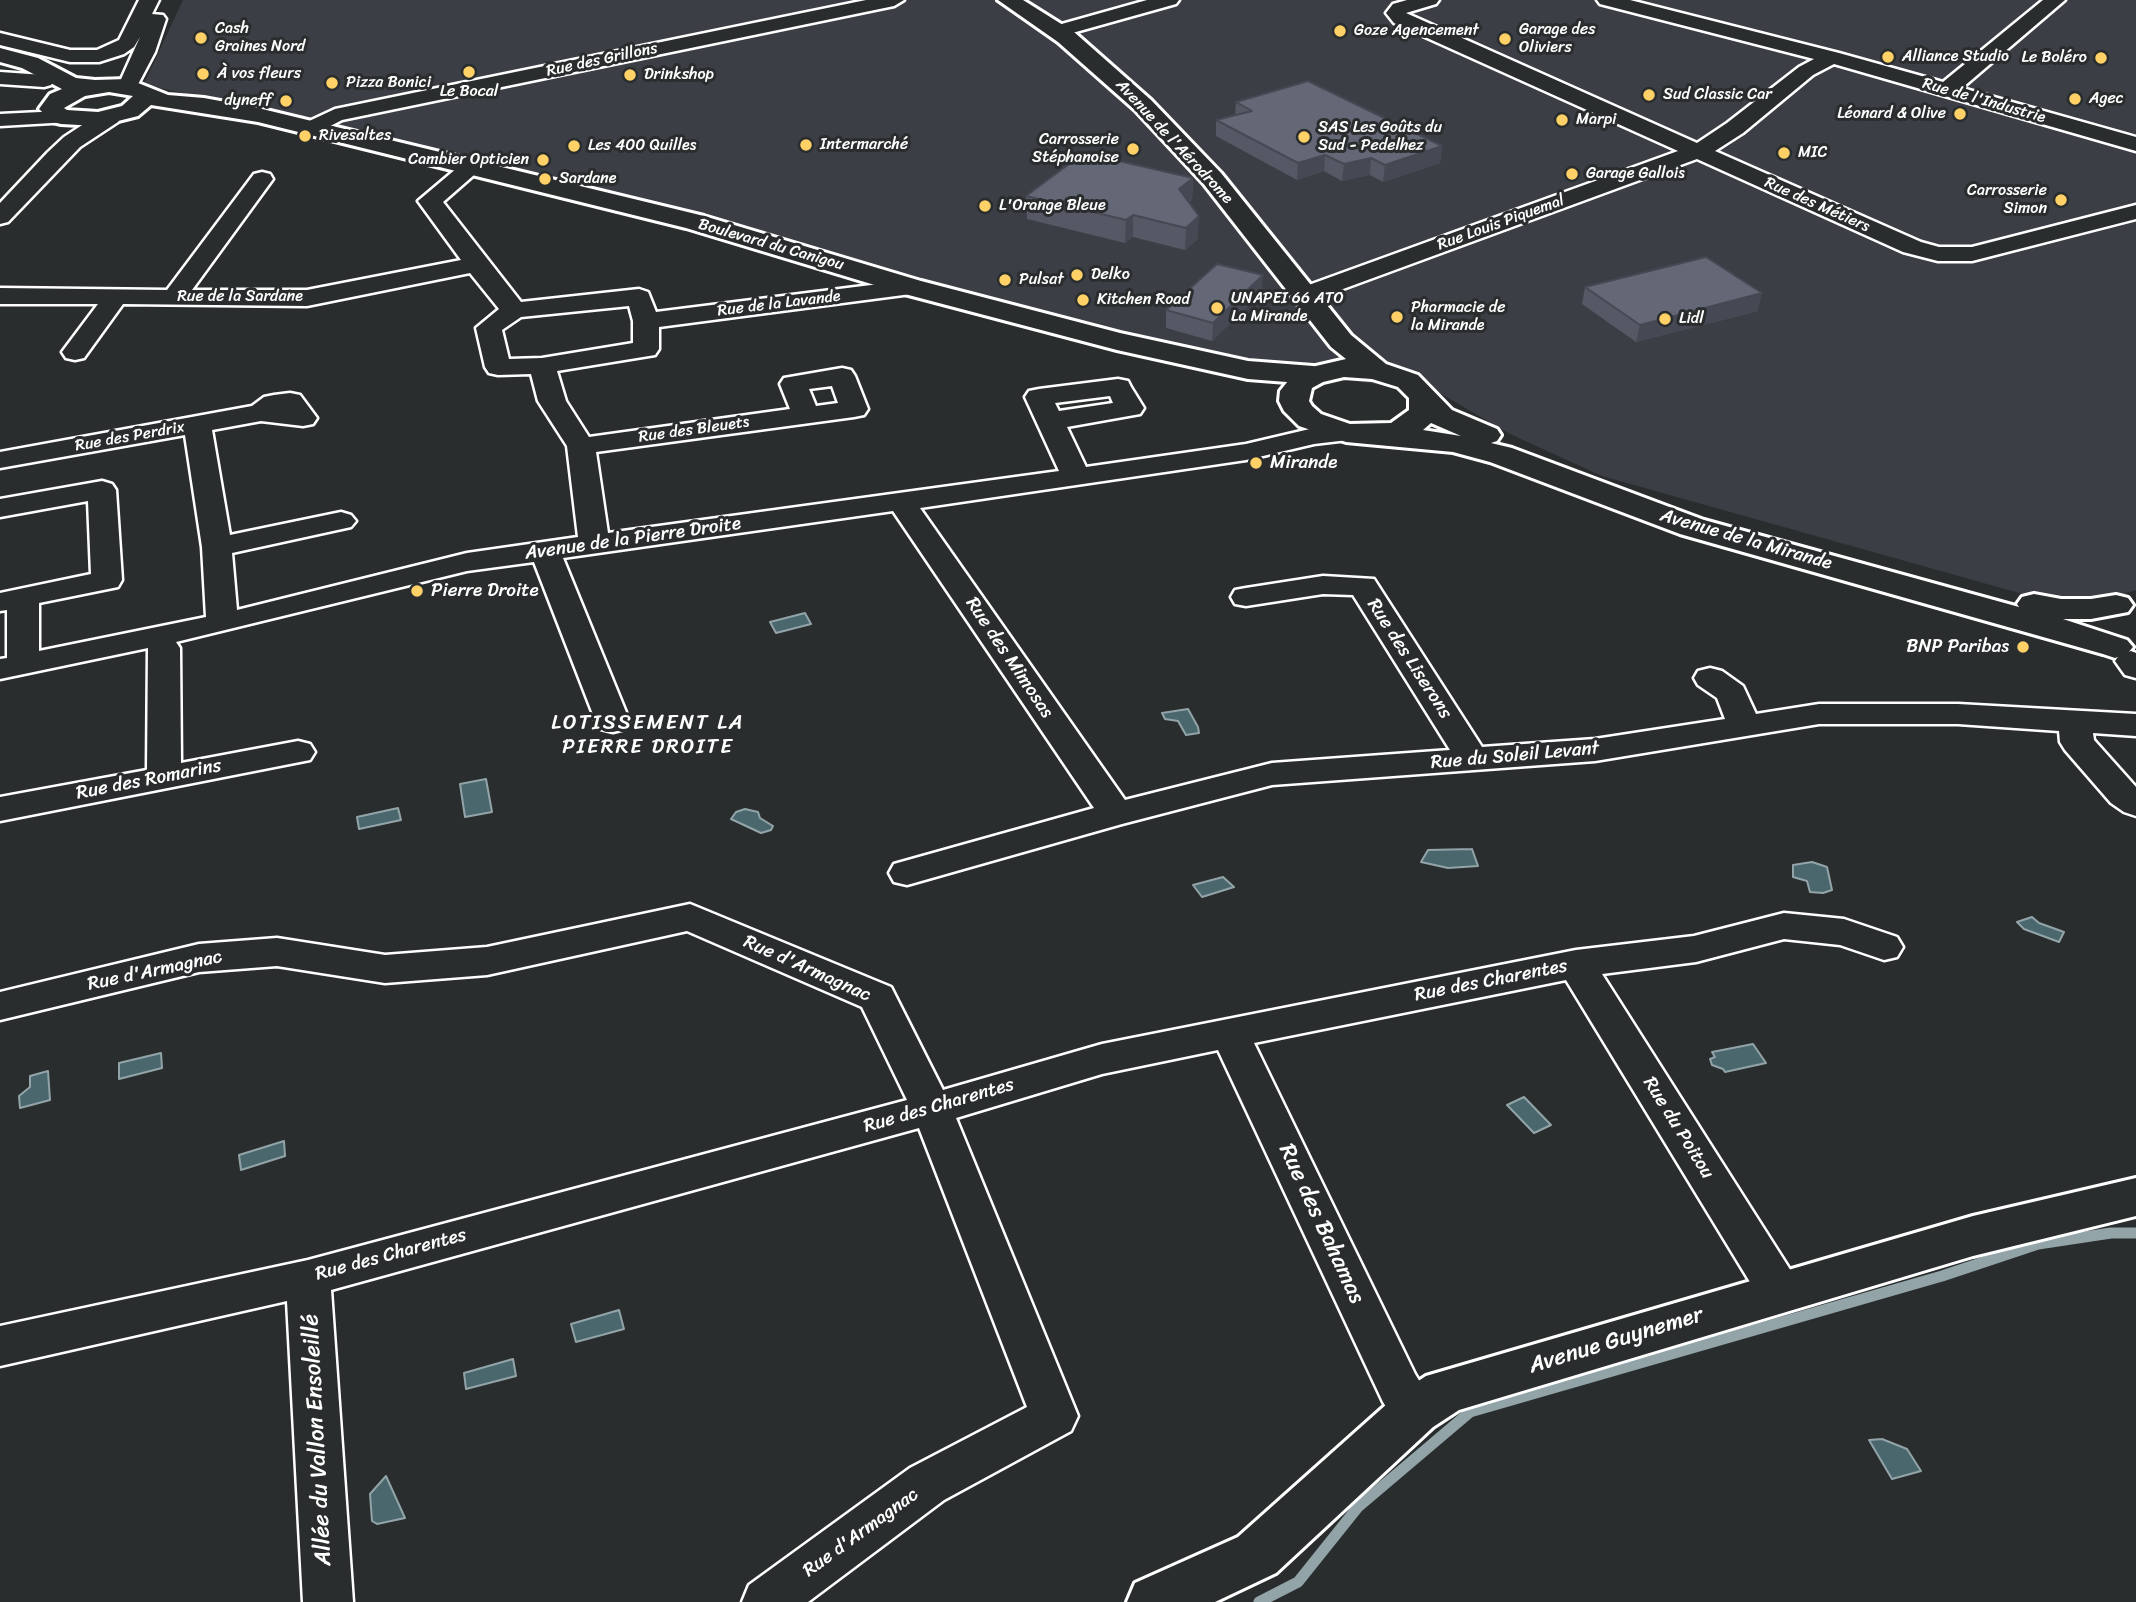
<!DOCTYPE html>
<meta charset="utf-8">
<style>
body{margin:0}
canvas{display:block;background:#2a2d2e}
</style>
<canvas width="2136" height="1602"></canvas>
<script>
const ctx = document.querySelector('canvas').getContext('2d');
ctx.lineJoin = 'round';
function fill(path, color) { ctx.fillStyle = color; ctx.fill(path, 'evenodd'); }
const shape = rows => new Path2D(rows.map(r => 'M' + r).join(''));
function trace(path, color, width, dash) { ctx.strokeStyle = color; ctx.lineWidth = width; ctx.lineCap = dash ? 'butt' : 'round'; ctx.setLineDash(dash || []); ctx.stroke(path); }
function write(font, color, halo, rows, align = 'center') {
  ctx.font = font + ' Sriracha,sans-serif'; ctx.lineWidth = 6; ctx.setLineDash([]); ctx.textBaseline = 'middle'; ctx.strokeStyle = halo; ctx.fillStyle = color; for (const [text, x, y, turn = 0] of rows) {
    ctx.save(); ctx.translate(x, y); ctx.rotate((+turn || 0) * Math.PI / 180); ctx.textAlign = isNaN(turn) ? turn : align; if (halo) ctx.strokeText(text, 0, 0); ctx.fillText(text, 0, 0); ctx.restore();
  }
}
const built = shape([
 [183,0,2136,0,2136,590,2088,604,2062,605,1602,476,1508,433,1440,393,1268,369,1092,330,691,215,144,84]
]);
const water = shape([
 [805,613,811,624,776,633,770,622,805,613],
 [1188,709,1198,727,1199,733,1186,735,1178,721,1165,719,1162,713,1188,709],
 [486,779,492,812,465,817,460,784,486,779],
 [398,808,401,820,359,829,357,817,398,808],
 [745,809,758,812,760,818,773,826,771,830,761,833,731,819,736,812,745,809],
 [1472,849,1478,866,1448,868,1421,862,1428,850,1472,849],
 [1812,862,1827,867,1832,890,1823,893,1810,892,1807,881,1793,877,1793,865,1812,862],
 [1223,877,1234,887,1202,897,1193,885,1223,877],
 [2032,917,2039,923,2064,932,2059,942,2024,929,2017,922,2032,917],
 [1753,1044,1766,1063,1725,1072,1723,1069,1712,1065,1710,1059,1715,1057,1712,1052,1753,1044],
 [161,1053,162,1068,119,1079,119,1063,161,1053],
 [48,1071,50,1100,20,1108,19,1096,30,1087,30,1076,48,1071],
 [1524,1097,1551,1125,1534,1133,1507,1105,1524,1097],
 [284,1141,285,1156,241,1170,239,1155,284,1141],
 [619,1310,624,1329,576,1342,571,1324,619,1310],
 [513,1359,516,1376,466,1389,464,1373,513,1359],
 [1882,1439,1907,1449,1921,1471,1892,1479,1869,1440,1882,1439],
 [386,1476,405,1518,377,1524,372,1521,370,1494,386,1476]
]);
const stream = shape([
 [1259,1602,1298,1582,1358,1507,1470,1412,1942,1276,2038,1244,2111,1233,2136,1233]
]);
const minor = shape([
 [139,0,159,0,152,14,163,15,166,19,155,52,135,90,121,90,118,86,140,37,134,47,124,54,99,62,70,62,0,45,0,33,70,50,97,50,119,40,139,0],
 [866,0,904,0,894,6,342,120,313,135,305,133,302,128,305,123,335,109,866,0],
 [1147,0,1179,0,1176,4,1058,37,1051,35,1048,31,1051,27,1147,0],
 [1407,0,1439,0,1436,4,1406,13,1697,143,1727,123,1799,67,1814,59,1600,4,1597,0,1630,0,1839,53,1943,82,2043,0,2065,0,1962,88,2136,137,2136,151,1834,64,1813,75,1743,133,1715,151,1921,242,1939,247,1972,247,2136,205,2136,219,1972,261,1938,261,1903,252,1697,159,1324,296,1314,302,1305,305,1296,302,1292,297,1306,286,1678,151,1394,23,1386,13,1393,4,1407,0],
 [0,72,44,75,51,77,54,81,51,85,44,87,0,84,0,72],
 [61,111,69,112,72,117,69,122,0,126,0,114,61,111],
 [110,111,118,112,121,117,118,122,80,147,8,222,0,224,0,203,48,152,64,137,102,112,110,111],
 [471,161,479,163,482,168,443,202,521,302,639,289,648,292,656,312,911,280,920,282,923,287,920,292,911,294,659,327,659,349,655,355,557,371,566,401,589,437,790,409,780,384,784,378,842,368,851,370,855,376,868,409,864,415,854,417,596,452,608,533,1059,471,1025,397,1029,391,1039,389,1118,379,1128,381,1131,387,1144,408,1140,414,1067,427,1086,467,1246,444,1314,428,1346,425,1356,427,1360,433,1356,439,1314,444,1246,460,920,508,1125,800,1272,763,1450,750,1353,595,1323,594,1246,606,1235,604,1231,597,1235,590,1246,588,1323,576,1374,579,1482,747,1595,739,1725,719,1717,698,1698,685,1694,678,1698,671,1710,668,1722,671,1743,686,1756,714,1819,704,1958,704,2136,714,2136,736,2093,733,2094,740,2136,787,2136,816,2124,812,2111,803,2065,750,2060,742,2059,731,1958,724,1819,724,1595,761,1272,785,1122,824,907,885,894,882,889,873,894,864,1094,808,893,511,563,558,630,722,625,729,613,732,601,729,596,722,534,562,467,571,176,642,180,648,181,763,298,741,310,744,315,752,310,760,0,821,0,797,147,770,148,648,0,679,0,659,7,658,7,610,0,611,0,593,91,574,88,501,0,517,0,499,102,481,112,484,116,490,122,580,118,587,39,603,39,651,206,617,202,547,185,435,0,468,0,452,252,406,264,397,274,395,290,393,300,395,317,418,313,424,303,426,261,421,212,430,230,535,341,512,351,515,356,521,351,527,232,553,237,610,467,553,578,537,567,446,538,401,531,374,498,375,489,373,485,367,476,328,499,309,470,273,307,306,123,304,84,358,75,360,66,358,62,352,98,304,0,304,0,288,167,290,254,174,262,172,270,174,273,179,192,290,307,290,461,260,418,201,463,163,471,161],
 [629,306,633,321,633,343,542,358,509,359,502,330,521,317,629,306],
 [832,386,838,403,816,406,809,389,832,386],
 [1110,396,1113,403,1059,411,1055,403,1110,396],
 [2131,651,2136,653,2136,678,2125,675,2115,661,2120,654,2131,651],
 [690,904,891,987,943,1090,1102,1044,1576,950,1694,936,1784,913,1844,919,1897,937,1903,947,1897,957,1884,960,1840,945,1784,939,1696,962,1602,974,1796,1279,1802,1292,1796,1305,1780,1311,1764,1305,1566,980,1254,1043,1415,1374,1438,1411,1432,1426,1415,1432,1398,1426,1383,1402,1218,1050,1102,1074,956,1118,1078,1416,1071,1431,944,1500,808,1602,742,1602,749,1585,910,1468,1027,1407,919,1128,331,1290,353,1602,303,1602,287,1301,0,1366,0,1326,308,1260,907,1100,862,1007,687,931,487,975,385,983,277,966,199,972,0,1020,0,992,199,944,277,938,385,955,487,947,690,904]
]);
const tertiary = shape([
 [0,48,38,58,76,78,95,80,128,79,168,95,204,98,258,108,704,216,921,281,1120,333,1248,361,1313,366,1323,369,1328,375,1323,381,1313,384,1248,379,1117,350,901,293,686,228,258,122,151,105,138,116,98,126,61,124,53,122,39,109,50,94,62,89,22,68,0,62,0,48],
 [109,92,133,96,122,106,98,112,67,110,64,108,85,96,109,92],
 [2136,1178,2136,1216,1973,1256,1459,1410,1433,1427,1276,1573,1215,1602,1127,1602,1135,1583,1238,1537,1397,1395,1426,1376,1973,1216,2136,1178]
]);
const secondary = shape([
 [998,0,1023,0,1074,32,1151,100,1221,173,1351,335,1386,364,1418,375,1452,410,1497,429,1501,435,1497,441,1491,443,1512,448,1704,520,2019,607,2017,604,2022,597,2034,594,2061,599,2091,599,2116,595,2128,598,2133,605,2128,612,2091,619,2063,619,2127,640,2133,647,2127,654,2115,658,2103,654,1680,534,1490,462,1453,452,1346,442,1299,426,1284,411,1279,401,1280,391,1292,376,1303,369,1346,359,1331,347,1203,183,1135,110,1058,42,998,0],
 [1344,377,1372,379,1398,387,1409,398,1409,410,1391,423,1350,424,1321,414,1312,406,1309,401,1312,388,1323,382,1344,377],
 [1431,423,1461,436,1423,430,1431,423]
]);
const wall = shape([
 [1236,102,1442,146,1440,163,1383,182,1370,175,1342,181,1324,171,1297,180,1216,136,1216,120,1235,115],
 [1193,178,1192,200,1189,203,1198,239,1185,250,1133,237,1125,243,1027,219,1026,196],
 [1585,287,1758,311,1636,342,1582,304],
 [1262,293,1212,341,1166,328,1166,310]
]);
const shadedWall = shape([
 [1442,146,1440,163,1383,182,1385,165],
 [1325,155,1324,171,1297,180,1298,163],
 [1371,158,1370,175,1342,181,1344,164],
 [1193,178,1192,200,1178,212,1179,189],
 [1133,215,1133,237,1125,243,1126,220],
 [1199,216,1198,239,1185,250,1186,228],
 [1263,275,1262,293,1212,341,1213,323],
 [1762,293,1758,311,1636,342,1640,325]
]);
const building = shape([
 [1308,81,1442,146,1385,165,1371,158,1344,164,1325,155,1298,163,1216,120,1252,111,1236,102,1308,81],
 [1084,153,1193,178,1179,189,1199,216,1186,228,1133,215,1126,220,1026,196,1084,153],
 [1706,257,1762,293,1640,325,1585,287,1706,257],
 [1217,264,1263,275,1213,323,1166,310,1217,264]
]);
const markers = [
 [1340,31,7,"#ffd166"],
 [201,38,7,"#ffd166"],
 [1505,39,7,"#ffd166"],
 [1888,57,7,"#ffd166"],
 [2101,58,7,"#ffd166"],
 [469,72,7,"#ffd166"],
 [203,74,7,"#ffd166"],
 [630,75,7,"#ffd166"],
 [332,83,7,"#ffd166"],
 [1649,95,7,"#ffd166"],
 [2075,99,7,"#ffd166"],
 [286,101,7,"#ffd166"],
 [1960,114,7,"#ffd166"],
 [1562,120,7,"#ffd166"],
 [305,136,7,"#ffd166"],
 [1304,137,7,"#ffd166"],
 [806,145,7,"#ffd166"],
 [574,146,7,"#ffd166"],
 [1133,149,7,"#ffd166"],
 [1784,153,7,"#ffd166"],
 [543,160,7,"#ffd166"],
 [1572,174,7,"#ffd166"],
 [545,179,7,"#ffd166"],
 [2061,200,7,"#ffd166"],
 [985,206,7,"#ffd166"],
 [1077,275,7,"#ffd166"],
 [1005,280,7,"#ffd166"],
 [1083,300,7,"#ffd166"],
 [1217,308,7,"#ffd166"],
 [1397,317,7,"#ffd166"],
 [1665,319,7,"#ffd166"],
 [1256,463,7,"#ffd166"],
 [417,591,7,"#ffd166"],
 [2023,647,7,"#ffd166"]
];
const farPoinames = [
 ["Cash",215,29],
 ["Graines Nord",215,47],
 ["Garage des",1519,30],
 ["Oliviers",1519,48],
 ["Goze Agencement",1354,31],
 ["Alliance Studio",1902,57],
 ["Le Boléro",2087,58,"right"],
 ["À vos fleurs",217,74],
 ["Drinkshop",644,75],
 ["Pizza Bonici",346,83],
 ["Le Bocal",469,92,"center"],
 ["Sud Classic Car",1663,95],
 ["Agec",2089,99],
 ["dyneff",272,101,"right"],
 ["Léonard & Olive",1946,114,"right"],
 ["Marpi",1576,120],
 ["SAS Les Goûts du",1318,128],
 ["Sud - Pedelhez",1318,146],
 ["Rivesaltes",319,136],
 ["Carrosserie",1119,140,"right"],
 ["Stéphanoise",1119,158,"right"],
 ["Intermarché",820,145],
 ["Les 400 Quilles",588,146],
 ["MIC",1798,153],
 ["Cambier Opticien",529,160,"right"],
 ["Garage Gallois",1586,174],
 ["Sardane",559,179],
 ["Carrosserie",2047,191,"right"],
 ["Simon",2047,209,"right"],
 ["L'Orange Bleue",999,206],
 ["Delko",1091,275],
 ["Pulsat",1019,280],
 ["UNAPEI 66 ATO",1231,299],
 ["La Mirande",1231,317],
 ["Kitchen Road",1097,300],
 ["Pharmacie de",1411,308],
 ["la Mirande",1411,326],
 ["Lidl",1679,319]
];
const farStreetnames = [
 ["Rue des Grillons",602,60,-12],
 ["Rue de l'Industrie",1984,101,16],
 ["Avenue de l'Aérodrome",1174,142,47],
 ["Rue des Métiers",1817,205,24],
 ["Rue Louis Piquemal",1501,223,-20],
 ["Boulevard du Canigou",771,245,16],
 ["Rue de la Sardane",240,297],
 ["Rue de la Lavande",779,304,-7],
 ["Rue des Bleuets",694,430,-8],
 ["Rue des Perdrix",130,437,-10]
];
const poiNames = [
 ["Mirande",1270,463],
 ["Pierre Droite",431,591],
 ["BNP Paribas",2009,647,"right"]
];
const streetNames = [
 ["Avenue de la Pierre Droite",633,539,-8],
 ["Avenue de la Mirande",1746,540,16],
 ["Rue des Mimosas",1009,658,56],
 ["Rue des Liserons",1409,659,57],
 ["Rue du Soleil Levant",1515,756,-5],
 ["Rue des Romarins",149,780,-11],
 ["Rue d'Armagnac",807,969,24],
 ["Rue d'Armagnac",155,971,-12],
 ["Rue des Charentes",1491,981,-11],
 ["Rue des Charentes",939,1106,-16],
 ["Rue du Poitou",1678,1128,58],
 ["Rue des Charentes",391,1255,-15],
 ["Rue d'Armagnac",861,1533,-36]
];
const neighbourhoodNames = [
 ["LOTISSEMENT LA",648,724],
 ["PIERRE DROITE",648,748]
];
const nearStreetnames = [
 ["Rue des Bahamas",1321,1224,65],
 ["Avenue Guynemer",1616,1341,-17],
 ["Allée du Vallon Ensoleillé",318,1440,-93]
];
fill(built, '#3b3e44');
fill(water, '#4a676e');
trace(water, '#92a4a8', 2);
trace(stream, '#92a4a8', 11);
trace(minor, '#fff', 5);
trace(tertiary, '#fff', 6);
trace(secondary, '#fff', 6);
fill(minor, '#2a2d2e');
fill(tertiary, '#2a2d2e');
fill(secondary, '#2a2d2e');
fill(wall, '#565965');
fill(shadedWall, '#464853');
fill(building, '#646776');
trace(building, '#464853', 2);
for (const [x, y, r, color] of markers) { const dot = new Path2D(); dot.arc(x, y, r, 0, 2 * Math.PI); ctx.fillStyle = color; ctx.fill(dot); trace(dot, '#2a2d2e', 2.5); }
write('16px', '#fff', '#2a2d2e', farPoinames, 'left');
write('16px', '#fff', '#2a2d2e', farStreetnames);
write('19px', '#fff', '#2a2d2e', poiNames, 'left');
write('19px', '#fff', '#2a2d2e', streetNames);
ctx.letterSpacing = '2px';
write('21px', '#fff', '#2a2d2e', neighbourhoodNames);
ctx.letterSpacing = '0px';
write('23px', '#fff', '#2a2d2e', nearStreetnames);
</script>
